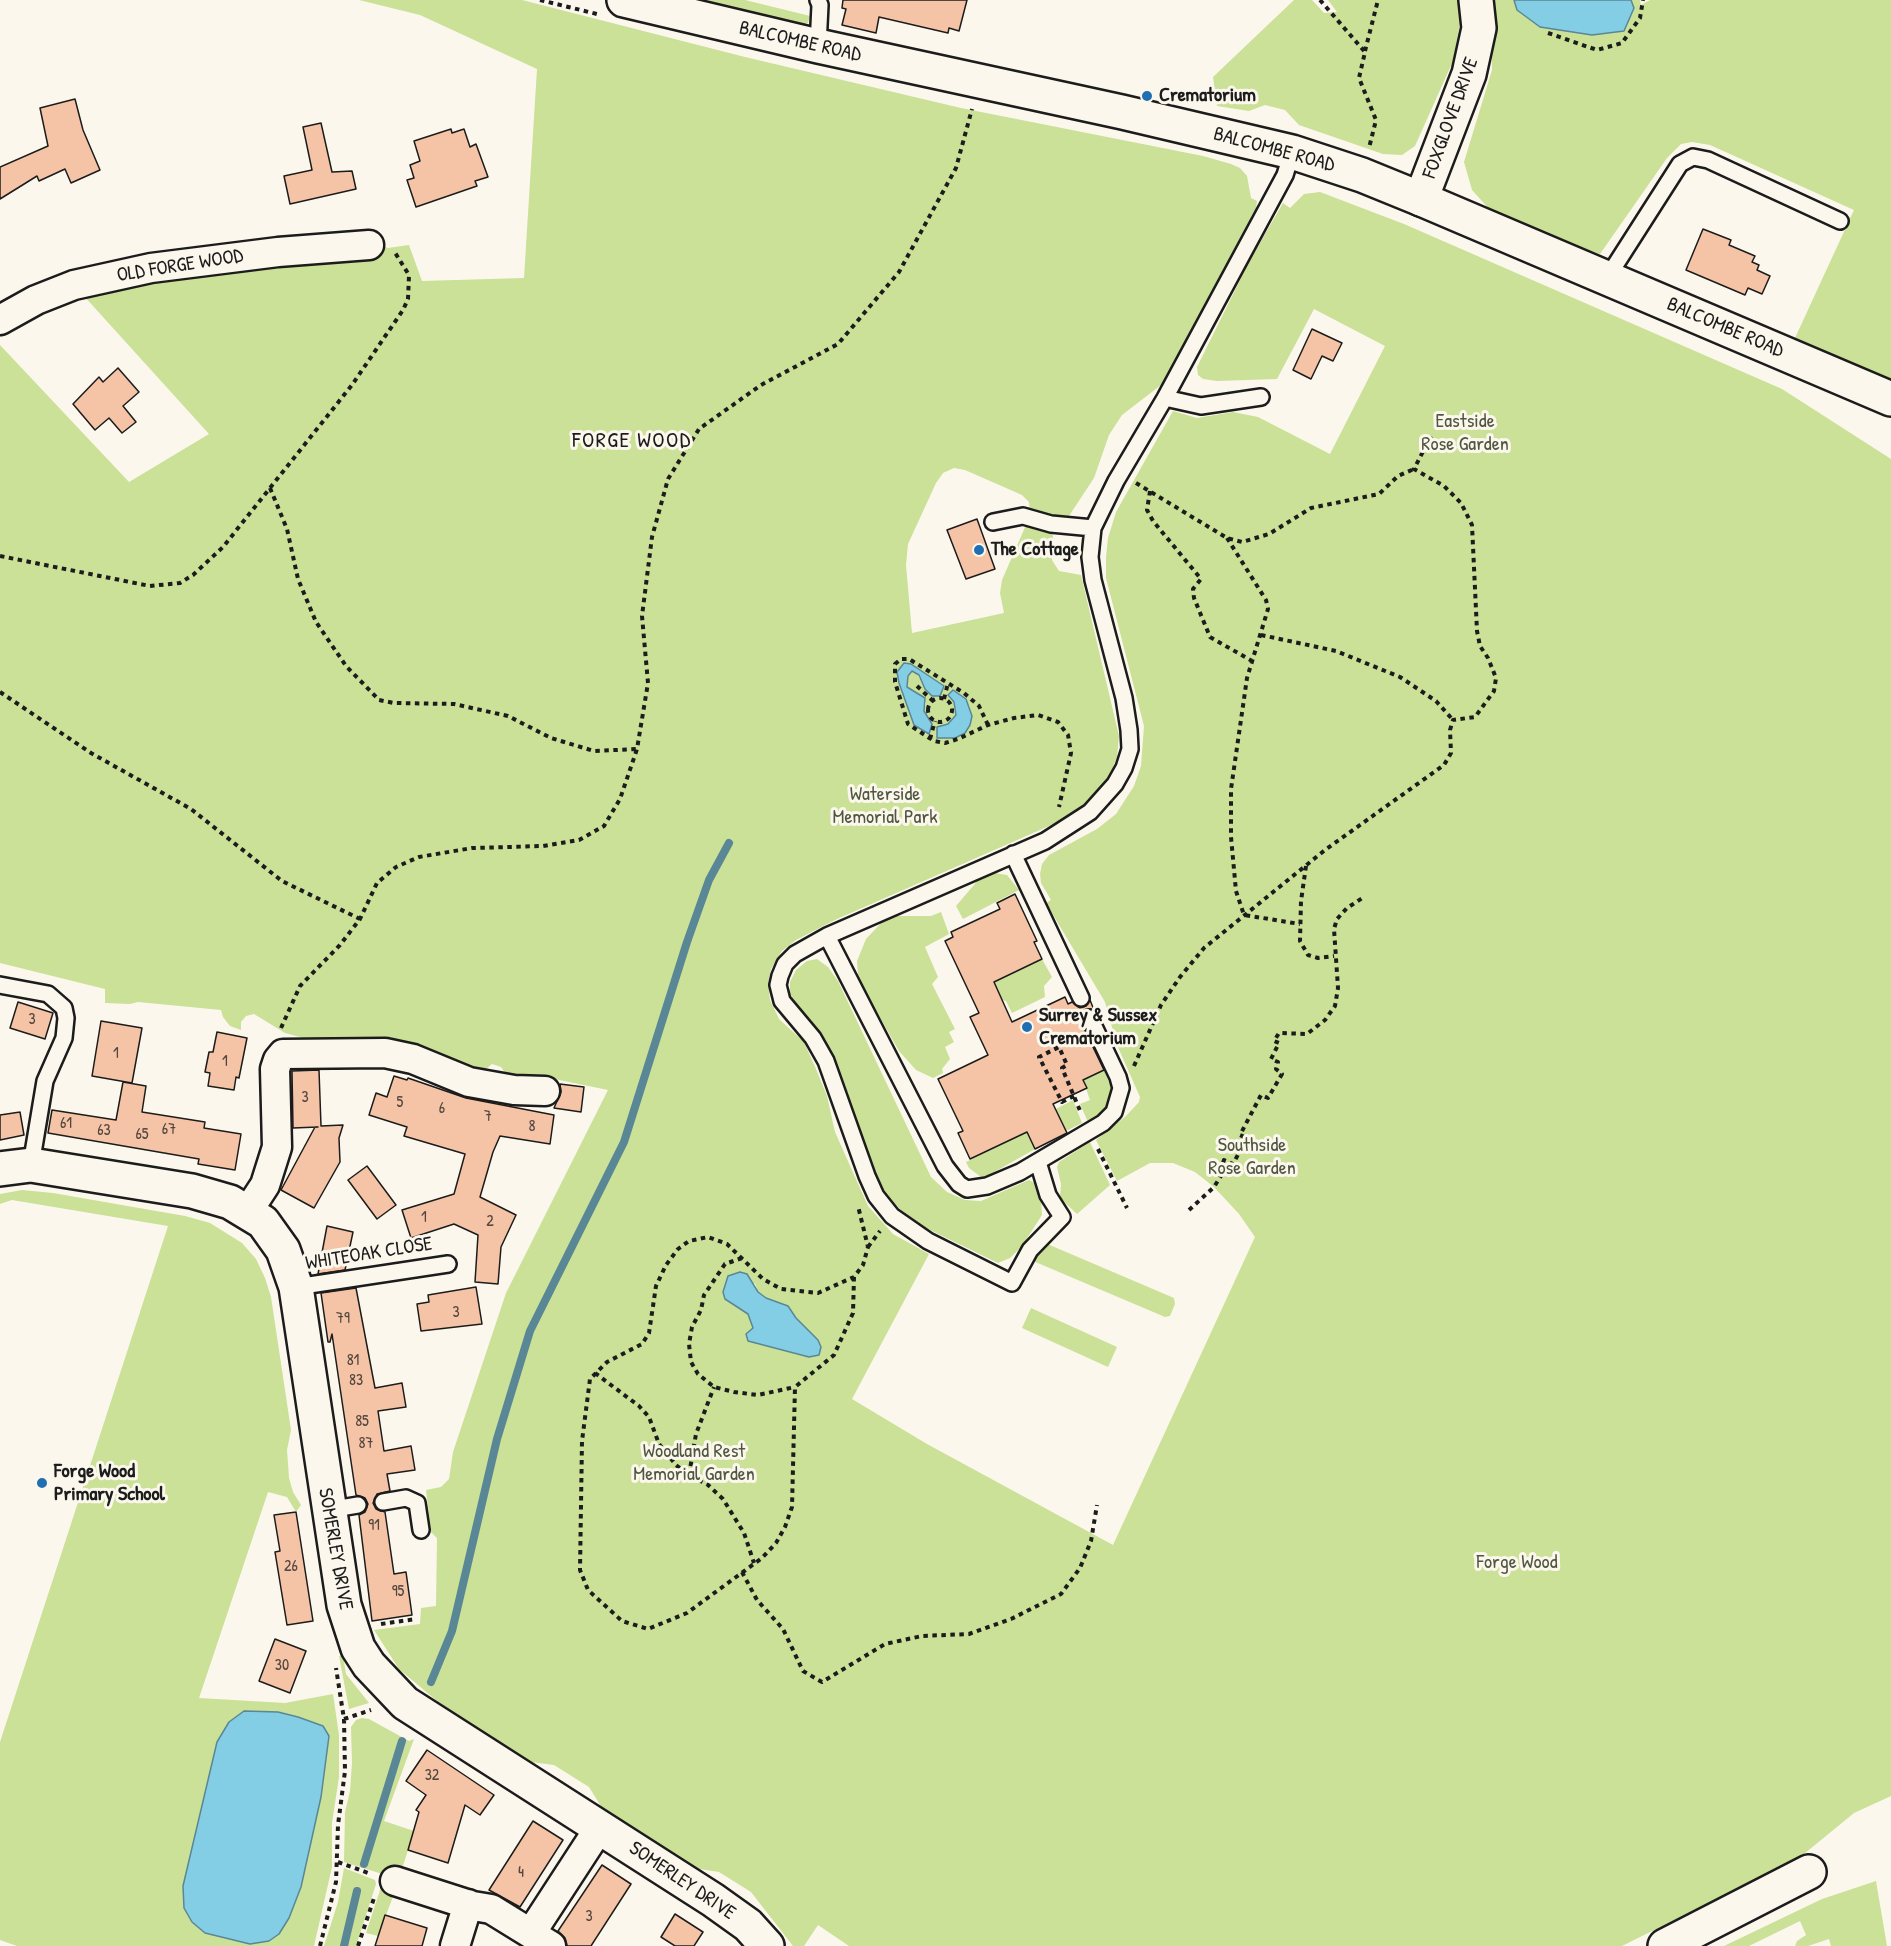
<!DOCTYPE html>
<style>
body{margin:0}
canvas{display:block;background:#fbf7ec}
</style>
<canvas width="1891" height="1946"></canvas>
<script>
const ctx = document.querySelector('canvas').getContext('2d');
ctx.lineJoin = 'round';
function fill(path, color) { ctx.fillStyle = color; ctx.fill(path, 'evenodd'); }
const shape = rows => new Path2D(rows.map(r => 'M' + r).join(''));
function trace(path, color, width, dash) { ctx.strokeStyle = color; ctx.lineWidth = width; ctx.lineCap = dash ? 'butt' : 'round'; ctx.setLineDash(dash || []); ctx.stroke(path); }
function write(font, color, halo, rows, align = 'center') {
  ctx.font = font + ' "Patrick Hand",sans-serif'; ctx.lineWidth = 6; ctx.setLineDash([]); ctx.textBaseline = 'middle'; ctx.strokeStyle = halo; ctx.fillStyle = color; for (const [text, x, y, turn = 0] of rows) {
    ctx.save(); ctx.translate(x, y); ctx.rotate((+turn || 0) * Math.PI / 180); ctx.textAlign = isNaN(turn) ? turn : align; if (halo) ctx.strokeText(text, 0, 0); ctx.fillText(text, 0, 0); ctx.restore();
  }
}
const green = shape([
 [359,0,522,0,745,57,961,108,1203,156,1231,164,1240,168,1247,176,1251,198,1257,201,1256,208,1161,385,1122,415,1109,435,1094,478,1067,519,1030,512,1029,502,1022,495,965,470,954,468,943,473,936,483,908,544,906,565,912,633,1004,613,1000,593,1002,580,1026,525,1045,529,1053,535,1052,560,1059,571,1081,575,1119,736,1117,757,1109,777,1095,796,1075,812,1049,826,837,919,796,940,782,951,771,969,768,984,770,1000,779,1019,804,1042,816,1069,827,1096,835,1132,868,1206,893,1234,929,1254,852,1399,927,1444,1113,1545,1255,1237,1239,1214,1214,1187,1195,1172,1173,1163,1150,1163,1117,1181,1096,1140,1126,1116,1139,1102,1140,1097,1117,1045,1105,1002,1046,903,1051,900,1041,883,1040,874,1042,864,1049,855,1097,829,1116,814,1134,786,1141,766,1144,726,1106,578,1106,557,1108,538,1116,512,1173,411,1197,418,1233,412,1258,417,1330,454,1385,346,1314,309,1277,379,1217,381,1203,379,1198,375,1197,367,1250,260,1283,203,1290,208,1304,194,1320,192,1404,224,1782,389,1891,459,1891,1796,1854,1813,1799,1858,1622,1946,849,1946,818,1925,804,1946,793,1946,751,1892,719,1872,693,1868,602,1808,589,1787,554,1765,531,1762,437,1701,399,1669,374,1630,420,1624,421,1608,436,1606,437,1538,431,1532,426,1490,441,1487,449,1479,453,1452,506,1293,608,1090,535,1075,508,1077,501,1067,492,1064,480,1074,428,1056,391,1037,307,1039,285,1033,254,1014,246,1016,241,1022,241,1030,230,1026,223,1017,221,1010,138,1002,130,1004,105,1003,105,989,0,963,0,345,129,482,209,434,74,285,379,245,388,248,409,245,422,281,524,278,537,69,420,15],
 [911,664,940,695,923,684,916,672,911,671,908,676,907,687,926,703,924,711,931,721,926,734,914,724,899,683,897,672],
 [953,690,966,699,970,707,935,736,942,725,948,724,956,715,954,702,949,698],
 [755,1283,758,1292,766,1298,788,1306,796,1318,818,1340,819,1355,809,1357,773,1346,756,1344,753,1322,748,1314,739,1307],
 [703,0,745,0,810,16,808,23,802,25],
 [1294,0,1312,0,1324,13,1337,12,1328,0,1458,0,1460,23,1453,61,1415,146,1402,155,1383,154,1299,125,1285,110,1265,105,1249,111,1217,106,1213,77],
 [1491,0,1514,0,1517,10,1540,27,1592,35,1634,8,1631,0,1640,0,1641,5,1650,0,1891,0,1891,379,1795,338,1854,210,1710,145,1692,142,1681,144,1667,158,1600,254,1539,233,1491,211,1472,190,1464,162,1492,70],
 [995,873,1007,875,1019,890,963,919,956,906,979,879],
 [941,912,949,934,925,947,938,977,932,984,955,1029,949,1032,954,1042,945,1047,950,1059,942,1069,943,1073,933,1078,916,1070,899,1051,863,988,858,975,857,961,866,939,884,920,892,916,931,916],
 [983,941,1020,969,1042,959,1052,977,1044,986,1045,997,1012,1013,1006,1001,998,999],
 [817,959,828,967,838,981,931,1177,947,1192,965,1200,981,1201,1029,1180,1035,1183,1041,1198,1042,1215,1022,1246,1010,1258,998,1263,924,1227,902,1211,883,1192,869,1164,845,1085,830,1051,816,1028,800,1011,790,994,790,982,796,970,807,961],
 [1104,1070,1112,1090,1108,1105,1099,1117,1088,1122,1080,1104,1090,1100,1083,1080],
 [1073,1100,1082,1123,1066,1131,1056,1109],
 [1027,1132,1035,1149,989,1175,981,1177,969,1168,966,1162],
 [1090,1142,1110,1185,1077,1214,1060,1198,1061,1184,1057,1167,1059,1162],
 [22,1190,53,1193,185,1216,210,1223,242,1243,256,1259,265,1278,271,1297,291,1430,287,1450,289,1478,293,1492,301,1505,296,1512,287,1497,268,1492,199,1698,285,1703,333,1694,339,1735,339,1777,332,1823,332,1867,314,1946,17,1946,0,1940,0,1742,168,1226,12,1200,0,1204,0,1194],
 [244,1711,278,1712,298,1717,309,1854,301,1887,289,1918,250,1944,205,1933],
 [1045,1243,1174,1298,1175,1304,1170,1316,1165,1317,1033,1261],
 [1031,1308,1117,1347,1108,1367,1022,1328],
 [339,1656,343,1656,346,1674,369,1703,349,1709],
 [362,1718,369,1719,409,1741,414,1739,384,1821,414,1831,401,1872,395,1878,344,1862,345,1812,350,1791,352,1763,351,1727,356,1720],
 [344,1868,375,1880,376,1884,356,1946,324,1946,338,1902],
 [383,1881,394,1894,378,1936,366,1933],
 [1876,1881,1887,1946,1831,1946,1829,1939,1808,1946,1795,1946,1797,1941,1806,1935,1800,1921,1749,1946,1724,1946,1822,1899]
]);
const water = shape([
 [1514,0,1631,0,1634,8,1624,31,1592,35,1540,27,1517,10,1514,0],
 [904,663,911,664,944,686,940,696,932,696,925,689,919,675,912,671,908,676,907,687,925,698,924,711,932,724,929,734,914,725,899,683,897,672,904,663],
 [953,690,966,699,972,716,970,725,965,733,955,738,937,738,937,727,948,724,956,715,954,702,948,695,953,690],
 [740,1272,747,1274,758,1292,766,1298,788,1306,796,1318,818,1340,821,1347,819,1355,809,1357,748,1341,746,1334,753,1328,748,1314,725,1299,723,1292,728,1276,740,1272],
 [244,1711,278,1712,298,1717,323,1726,329,1736,321,1797,301,1887,289,1918,279,1934,269,1941,250,1944,205,1933,192,1922,184,1908,183,1886,217,1742,229,1722,244,1711]
]);
const stream = shape([
 [431,1682,452,1631,497,1439,530,1331,624,1142,687,942,709,880,729,843],
 [364,1864,402,1741],
 [344,1946,357,1891]
]);
const building = shape([
 [843,0,967,0,959,31,949,28,948,33,879,17,876,33,842,25,846,9,842,8,843,0],
 [75,99,83,130,100,170,71,183,65,169,39,181,37,176,0,199,0,167,48,146,40,108,75,99],
 [321,123,332,172,352,171,356,189,290,204,284,176,312,170,303,127,321,123],
 [451,129,452,133,464,129,470,147,476,144,488,177,475,181,477,186,416,207,407,180,414,178,410,165,420,161,414,141,451,129],
 [1703,229,1731,240,1729,245,1755,256,1752,262,1759,265,1757,270,1770,276,1762,294,1748,288,1745,295,1686,270,1703,229],
 [1312,329,1342,343,1333,361,1322,356,1311,379,1293,370,1312,329],
 [118,368,139,392,123,406,136,422,122,433,109,418,95,430,73,404,99,377,103,382,118,368],
 [977,519,995,569,966,579,947,530,977,519],
 [1015,894,1037,941,1034,942,1042,959,994,982,1012,1022,1065,997,1068,1004,1072,1002,1080,1008,1086,1006,1090,1000,1094,1010,1086,1009,1082,1012,1081,1022,1104,1070,1083,1080,1087,1088,1053,1104,1067,1133,1035,1149,1027,1132,970,1159,958,1133,963,1131,938,1079,988,1055,970,1017,979,1013,945,941,953,937,951,932,1000,909,997,903,1015,894],
 [18,1002,53,1013,45,1039,10,1028,18,1002],
 [101,1021,142,1028,132,1083,92,1076,101,1021],
 [217,1032,247,1038,239,1078,236,1077,234,1090,208,1086,210,1073,205,1072,209,1052,213,1052,217,1032],
 [319,1070,321,1126,343,1125,339,1138,340,1162,314,1208,281,1190,315,1127,318,1127,293,1128,292,1071,319,1070],
 [394,1076,407,1080,408,1078,466,1098,554,1115,550,1144,500,1136,493,1152,480,1197,516,1215,501,1247,498,1284,475,1282,478,1235,454,1224,411,1238,402,1210,454,1194,465,1154,404,1136,407,1127,369,1115,376,1093,387,1097,394,1076],
 [123,1082,146,1086,142,1112,205,1122,204,1128,241,1134,235,1170,198,1164,199,1159,48,1133,52,1110,116,1120,123,1082],
 [560,1084,584,1087,581,1112,554,1108,561,1092,560,1084],
 [20,1112,24,1135,0,1140,0,1115,20,1112],
 [367,1166,396,1205,377,1219,348,1180,367,1166],
 [327,1226,353,1232,345,1270,318,1274,327,1226],
 [476,1287,482,1324,421,1331,417,1304,429,1302,428,1295,476,1287],
 [356,1288,375,1388,402,1383,406,1407,378,1411,384,1451,411,1446,415,1470,387,1474,390,1491,377,1494,373,1503,376,1509,385,1512,394,1574,406,1572,412,1615,372,1621,359,1515,365,1512,368,1504,365,1498,356,1495,332,1334,330,1342,328,1342,321,1293,356,1288],
 [296,1512,313,1621,287,1625,275,1552,280,1551,274,1515,296,1512],
 [275,1639,306,1651,290,1693,259,1681,275,1639],
 [427,1750,494,1795,480,1815,465,1805,448,1863,408,1850,419,1812,416,1810,426,1795,406,1781,427,1750],
 [533,1821,563,1840,520,1907,489,1890,533,1821],
 [602,1865,631,1884,591,1946,567,1946,565,1938,558,1931,602,1865],
 [675,1914,703,1932,694,1946,675,1946,661,1937,675,1914],
 [385,1915,427,1928,422,1946,375,1946,385,1915]
]);
const path = shape([
 [540,0,601,15],
 [1320,0,1365,52,1359,78,1376,120,1369,148],
 [1548,33,1597,50,1622,43,1640,18,1643,0],
 [1365,51,1378,0],
 [1136,483,1227,538,1242,542,1269,534,1311,508,1379,494,1398,476,1414,469],
 [270,488,287,529,298,579,316,622,346,666,379,700,394,703,454,704,508,716,551,738,594,751,637,749],
 [1150,491,1147,510,1153,521,1201,579,1193,589,1194,598,1210,637,1252,661],
 [1227,538,1266,600,1268,609,1247,678,1231,789,1231,837,1236,891,1244,915,1300,924],
 [0,556,150,586,180,583,193,575,223,547,352,385,403,310,408,299,409,275,394,251],
 [1261,635,1336,651,1400,677,1436,701,1453,720],
 [917,686,933,701],
 [0,692,91,753,191,809,282,881,360,919],
 '928 710a12 12 0 1 1 24 0a12 12 0 1 1-24 0Z',
 [944,699,948,683],
 [988,725,979,706,964,693,909,659,901,659,895,664,895,682,908,724,934,741,945,743,958,739,988,725,1014,718,1038,715,1058,722,1068,735,1071,753,1059,807],
 [930,739,935,721],
 [1306,866,1301,901,1300,941,1308,955,1318,958,1334,956],
 [281,1028,300,986,340,945,360,919,377,883,396,867,419,857,472,848,543,846,579,840,604,826,620,799,637,749,648,683,642,616,652,537,668,479,699,429,761,385,838,344,899,272,956,168,972,109],
 [1134,1066,1161,1005,1180,977,1204,948,1325,850,1444,765,1451,753,1450,730,1453,720,1475,717,1494,691,1496,678,1488,658,1480,646,1477,631,1472,525,1461,503,1444,486,1414,469,1431,436],
 [1074,1096,1062,1102,1039,1057,1059,1047,1067,1065,1062,1068,1081,1113],
 [1098,1149,1127,1208],
 [1189,1210,1214,1187,1224,1171,1221,1168,1224,1160,1233,1164,1247,1138,1240,1135,1261,1095,1268,1098,1282,1074,1276,1069,1278,1062,1271,1059,1279,1043,1274,1041,1279,1033,1307,1034,1325,1020,1335,1006,1338,988,1334,929,1337,919,1347,908,1364,897],
 [868,1247,880,1231],
 [742,1258,725,1264,704,1295,701,1310,692,1327,689,1344,691,1362,698,1374,714,1387,734,1392,758,1395,795,1387],
 [854,1277,853,1313,834,1355,795,1387,792,1507,785,1527,776,1543,762,1558,687,1613,648,1629,622,1621,588,1590,580,1570,582,1441,590,1379,607,1362,642,1344,649,1333,656,1286,666,1265,678,1249,689,1241,708,1237,727,1244,763,1279,781,1289,818,1293,854,1277,863,1265,868,1247,858,1206],
 [595,1373,639,1406,649,1417,659,1444,676,1465,689,1476,707,1484,723,1499,744,1533,754,1563],
 [689,1475,696,1434,714,1387],
 [742,1572,757,1600,783,1629,803,1671,822,1682,885,1644,922,1636,969,1634,1011,1619,1061,1594,1080,1568,1091,1541,1097,1505],
 [381,1624,416,1619],
 [344,1719,371,1710],
 [338,1862,371,1874],
 [320,1946,336,1882,338,1825,345,1771,344,1719,336,1668],
 [358,1946,375,1895]
]);
const service = shape([
 [818,46,820,5,818,0],
 [1607,278,1680,164,1693,157,1708,160,1840,221],
 [1165,398,1201,406,1261,397],
 [993,522,1023,516,1051,524,1093,528],
 [1013,854,1081,998],
 [827,936,945,1166,959,1184,967,1189,987,1186,1020,1172,1103,1123,1114,1112,1121,1088,1118,1077,1090,1018],
 [0,985,48,994,64,1008,66,1018,64,1038,45,1081,31,1165],
 [1038,1162,1048,1195,1062,1217,1030,1250,1012,1283,928,1241,892,1216,876,1196,867,1176,826,1061,813,1038,782,1001,778,985,780,976,785,964,795,954,827,936,1045,841,1090,812,1115,784,1124,768,1130,749,1129,730,1124,698,1093,580,1090,557,1093,528,1116,481,1165,398,1285,175,1292,152],
 [296,1287,448,1264],
 [383,1502,406,1498,417,1503,421,1530],
 [328,1510,358,1505]
]);
const minor = shape([
 [0,320,36,300,74,285,151,268,278,252,369,245],
 [248,1211,265,1185,277,1147,275,1069,278,1060,283,1054,385,1053,413,1059,469,1082,514,1090,545,1091],
 [395,1881,473,1906,491,1909,551,1946],
 [531,1933,600,1827],
 [455,1946,468,1904]
]);
const tertiary = shape([
 [1421,199,1469,74,1479,28,1476,0],
 [0,1169,31,1165,192,1191,230,1202,263,1222,283,1250,296,1287,344,1605,358,1648,369,1665,405,1703,713,1900,748,1925,767,1946],
 [1665,1946,1809,1872]
]);
const secondary = shape([
 [624,0,818,46,1122,112,1292,152,1362,175,1421,199,1891,399]
]);
const markers = [
 [1147,96,6,"#1f6fb2"],
 [979,550,6,"#1f6fb2"],
 [1027,1027,6,"#1f6fb2"],
 [42,1483,6,"#1f6fb2"]
];
const numberNames = [
 ["3",32,1020],
 ["1",116,1054],
 ["1",225,1062],
 ["3",305,1098],
 ["5",400,1103],
 ["6",442,1109],
 ["7",488,1117],
 ["61",66,1124],
 ["8",532,1127],
 ["67",169,1130],
 ["63",104,1131],
 ["65",142,1135],
 ["1",424,1218],
 ["2",490,1222],
 ["3",456,1313],
 ["79",343,1319],
 ["81",353,1361],
 ["83",356,1381],
 ["85",362,1422],
 ["87",366,1444],
 ["91",374,1526],
 ["26",291,1567],
 ["95",398,1592],
 ["30",282,1666],
 ["32",432,1776],
 ["4",521,1873],
 ["3",589,1917]
];
const streetNames = [
 ["BALCOMBE ROAD",800,42,13],
 ["FOXGLOVE DRIVE",1451,118,-70],
 ["BALCOMBE ROAD",1274,150,15],
 ["OLD FORGE WOOD",180,266,-9],
 ["BALCOMBE ROAD",1725,328,23],
 ["WHITEOAK CLOSE",369,1254,-9],
 ["SOMERLEY DRIVE",335,1549,80],
 ["SOMERLEY DRIVE",682,1881,34]
];
const poiNames = [
 ["Crematorium",1159,96],
 ["The Cottage",991,550],
 ["Surrey & Sussex",1039,1016],
 ["Crematorium",1039,1039],
 ["Forge Wood",54,1472],
 ["Primary School",54,1495]
];
const parkNames = [
 ["Eastside",1465,422],
 ["Rose Garden",1465,445],
 ["Waterside",885,795],
 ["Memorial Park",885,818],
 ["Southside",1252,1146],
 ["Rose Garden",1252,1169],
 ["Woodland Rest",694,1452],
 ["Memorial Garden",694,1475],
 ["Forge Wood",1517,1563]
];
const quarterNames = [
 ["FORGE WOOD",632,441]
];
fill(green, '#cae197');
fill(water, '#84cee5');
trace(water, '#5a8795', 1.5);
trace(stream, '#5a8795', 8);
fill(building, '#f5c3a5');
trace(building, '#1c1c1c', 1.5);
trace(service, '#1c1c1c', 20);
trace(minor, '#1c1c1c', 33);
trace(tertiary, '#1c1c1c', 38);
trace(secondary, '#1c1c1c', 38);
trace(path, '#1c1c1c', 4, [4.5, 4.5]);
trace(service, '#fbf7ec', 15);
trace(minor, '#fbf7ec', 28);
trace(tertiary, '#fbf7ec', 33);
trace(secondary, '#fbf7ec', 33);
for (const [x, y, r, color] of markers) { const dot = new Path2D(); dot.arc(x, y, r, 0, 2 * Math.PI); ctx.fillStyle = color; ctx.fill(dot); trace(dot, '#fbf7ec', 2); }
write('16px', '#52463e', null, numberNames);
write('20px', '#1c1c1c', '#fbf7ec', streetNames);
write('bold 20px', '#1c1c1c', '#fbf7ec', poiNames, 'left');
write('20px', '#505741', '#fbf7ec', parkNames);
ctx.letterSpacing = '1.5px';
write('22px', '#1c1c1c', '#fbf7ec', quarterNames);
ctx.letterSpacing = '0px';
</script>
